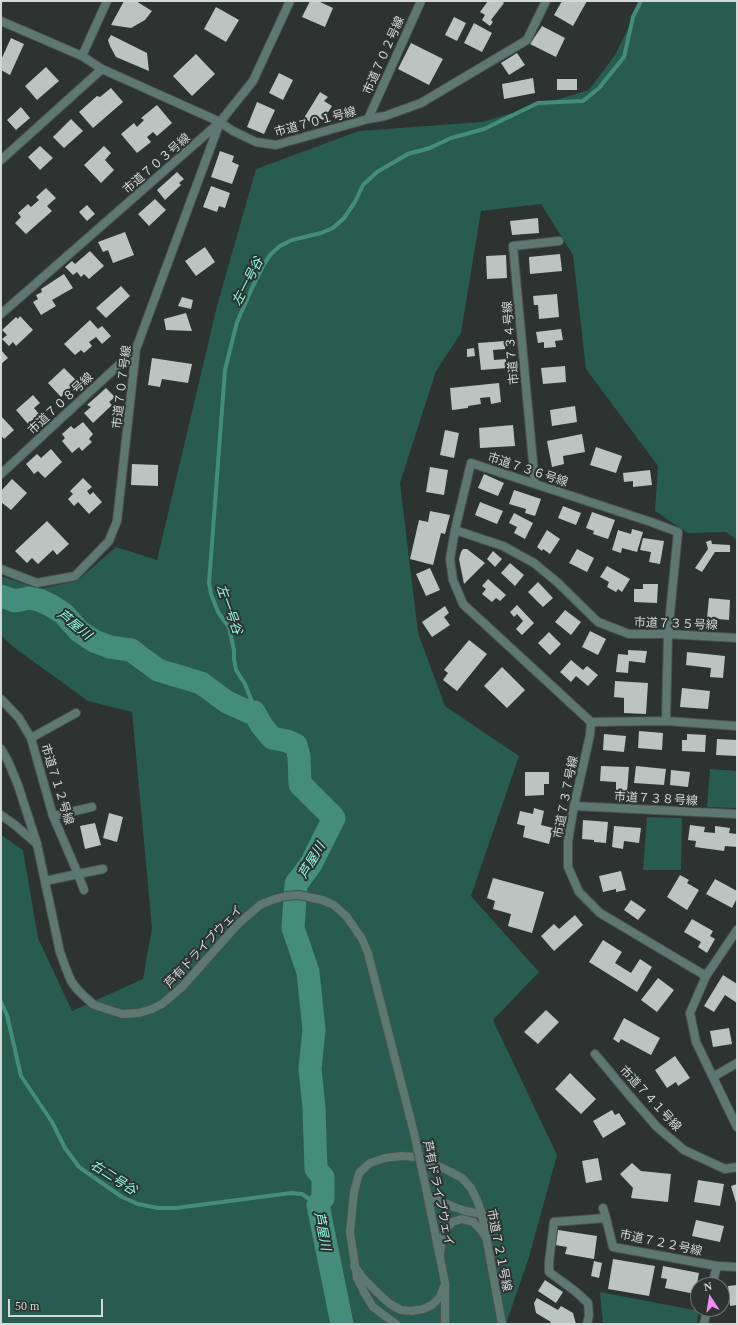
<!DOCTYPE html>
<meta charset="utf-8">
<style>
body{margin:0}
#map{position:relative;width:738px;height:1325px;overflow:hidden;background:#2c3331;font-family:Georgia,serif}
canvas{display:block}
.frame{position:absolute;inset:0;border:2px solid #d4d9d7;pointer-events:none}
.north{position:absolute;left:690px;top:1277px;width:40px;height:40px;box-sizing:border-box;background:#2c3331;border:1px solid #6f7573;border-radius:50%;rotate:348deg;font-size:11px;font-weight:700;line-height:16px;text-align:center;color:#d4d9d7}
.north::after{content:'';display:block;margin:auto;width:14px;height:18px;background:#f28af3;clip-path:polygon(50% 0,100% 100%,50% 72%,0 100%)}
.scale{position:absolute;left:8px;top:1299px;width:95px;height:18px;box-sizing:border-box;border:2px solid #d4d9d7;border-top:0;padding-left:5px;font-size:12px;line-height:14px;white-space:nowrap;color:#d4d9d7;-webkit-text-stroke:3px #2c3331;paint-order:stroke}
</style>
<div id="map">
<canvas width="738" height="1325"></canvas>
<div class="frame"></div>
<div class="north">N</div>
<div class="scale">50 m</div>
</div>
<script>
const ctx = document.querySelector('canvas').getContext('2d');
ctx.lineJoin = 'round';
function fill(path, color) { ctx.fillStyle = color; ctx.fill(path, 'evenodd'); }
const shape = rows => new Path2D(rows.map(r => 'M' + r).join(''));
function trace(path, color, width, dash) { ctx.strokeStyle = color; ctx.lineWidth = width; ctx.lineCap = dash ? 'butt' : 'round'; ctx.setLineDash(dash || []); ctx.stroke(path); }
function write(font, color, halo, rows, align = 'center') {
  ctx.font = font + ' Georgia,"Noto Sans JP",serif'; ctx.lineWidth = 4; ctx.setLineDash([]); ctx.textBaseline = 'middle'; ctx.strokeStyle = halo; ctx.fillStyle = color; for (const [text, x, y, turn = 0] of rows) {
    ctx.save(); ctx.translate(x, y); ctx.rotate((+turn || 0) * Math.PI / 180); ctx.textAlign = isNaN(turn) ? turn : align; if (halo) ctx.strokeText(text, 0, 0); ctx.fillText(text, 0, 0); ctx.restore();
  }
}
const green = shape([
 [642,1,737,1,737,540,726,532,688,533,655,511,658,466,586,369,573,255,541,204,481,211,461,333,436,371,400,483,418,633,445,706,519,756,471,896,539,972,493,1020,557,1155,529,1257,506,1324,1,1324,1,835,23,850,38,938,72,1011,143,979,152,928,132,712,88,701,12,646,1,635,1,576,39,589,77,581,116,547,157,560,217,306,256,169,359,131,482,122,589,90,615,55],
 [710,769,737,771,737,808,707,807],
 [647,817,682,818,681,870,643,870],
 [600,1292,699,1311,697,1324,603,1324]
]);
const stream = shape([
 [254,712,254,707,245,684,236,670,234,659,234,650,229,627,218,612,211,594,209,583,225,370,237,322,253,286,264,264,271,254,280,246,292,240,321,233,333,228,344,218,355,202,363,185,377,172,408,154,430,148,451,138,484,129,538,103,583,101,599,88,624,57,633,17,641,1],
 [1,1002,7,1015,21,1076,52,1122,65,1148,79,1167,122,1197,138,1204,158,1208,176,1208,291,1193,302,1194,318,1205]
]);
const river = shape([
 [1,596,15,601,29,598,39,600,52,606,64,614,79,631,94,641,110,647,131,650,158,670,201,683,227,702,249,712,254,712,262,726,272,738,287,741,296,745,299,756,300,784,334,818,311,864,296,884,293,928,308,972,314,1030,310,1069,314,1108,316,1169,323,1177,323,1198,318,1205,342,1324]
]);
const building = shape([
 [124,1,136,1,152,11,145,20,131,28,111,25],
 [310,1,318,1,333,8,325,27,302,17],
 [488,1,502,1,504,3,491,20,493,22,490,26,482,20,485,15,480,12],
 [562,1,587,1,573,26,554,15],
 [216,7,239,20,226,42,204,29],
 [454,17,466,23,457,41,445,35],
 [474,23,492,33,482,52,464,43],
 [542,26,565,38,556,57,530,44],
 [111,35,147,53,149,71,116,57,110,46,108,40],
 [11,38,24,44,10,75,1,70,1,60],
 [411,43,443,59,429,85,398,69],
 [517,53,525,65,509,75,501,63],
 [196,54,215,74,192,96,173,76],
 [46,67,59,81,37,100,25,86],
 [279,73,293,80,283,100,269,93],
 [533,78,535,93,504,99,502,84],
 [557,79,577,79,577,90,557,90],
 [111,88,123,102,93,128,79,112,97,96,100,97],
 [320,92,328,97,324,101,332,106,323,120,316,116,312,123,304,118],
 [257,102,275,110,264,134,247,127],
 [157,105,172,123,157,136,153,132,147,137,151,142,137,153,121,134,134,123,137,127,144,120,141,118],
 [21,107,30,118,16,130,7,120],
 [71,119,83,131,64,148,53,137],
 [40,146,53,158,40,170,28,157],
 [104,146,111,153,105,160,114,170,101,183,84,165],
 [220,151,234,156,232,162,239,165,232,184,211,177],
 [177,172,184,179,179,183,181,185,165,200,157,190],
 [211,186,230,193,225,208,219,206,217,212,203,207],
 [46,188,56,198,47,206,52,211,26,234,15,223,21,217,18,213,28,204,31,207,39,200,36,197],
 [155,199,166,210,149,226,138,214],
 [87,205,95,214,87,221,79,212],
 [538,218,539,233,512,235,510,221],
 [125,232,134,255,113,263,108,250,103,252,98,242],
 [205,247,215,262,196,276,185,261],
 [90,251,104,266,89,279,84,274,81,277,77,272,73,275,65,267,72,261,75,264],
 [560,254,562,271,530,274,529,257],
 [506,255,507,278,487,279,486,256],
 [64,274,73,288,52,300,56,306,41,315,33,302,38,299,36,295,42,292,41,289],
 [121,286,130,296,106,318,96,308],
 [557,294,559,317,539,319,538,305,534,305,533,296],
 [182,297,193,300,191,309,178,306],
 [186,313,192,331,166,330,164,319],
 [20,316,33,330,16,346,13,342,9,346,2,339,7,335,2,330,16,317,18,319],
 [90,320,98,329,102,326,111,336,102,344,96,337,89,342,92,346,84,353,81,350,75,355,64,344],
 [561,329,563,340,555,341,556,347,544,348,544,342,538,343,536,332],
 [505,341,505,349,493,350,494,360,506,359,507,368,481,370,478,343],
 [474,348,475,356,467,357,467,349],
 [1,350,8,358,1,364],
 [152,358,192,364,188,383,162,379,160,387,148,385],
 [565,366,566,382,543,384,541,368],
 [64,368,77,381,61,397,48,383],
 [499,383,501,402,491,404,490,397,480,398,481,404,468,406,468,408,452,410,450,388],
 [106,388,115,397,109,402,112,405,93,423,84,413,91,407,87,405],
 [33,395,40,403,34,408,39,414,28,424,16,410],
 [575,406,577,422,552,426,550,410],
 [1,416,14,430,4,439,1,435],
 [83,422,93,434,89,439,92,442,82,451,79,447,72,453,62,441,65,438,62,434,71,426,74,429],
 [513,425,515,446,480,448,479,428],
 [445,430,459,433,454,458,440,455],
 [582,434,585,452,563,456,564,464,552,467,547,441],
 [596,447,622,456,616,473,590,465],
 [51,449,62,462,45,478,38,471,34,474,26,464,37,454,41,458],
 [132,464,158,465,158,486,131,485],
 [430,467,448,470,444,495,426,492],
 [650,470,652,485,633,487,633,481,624,482,623,473],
 [484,474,504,483,498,496,478,488],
 [83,478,92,487,87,491,90,495,93,492,102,502,89,514,78,502,74,506,68,499,73,494,70,491],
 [12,479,27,493,11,510,1,502,1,491],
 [514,490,541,499,535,516,525,513,526,509,509,504],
 [480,502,503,511,497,524,475,515],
 [563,506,581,513,576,525,558,518],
 [430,511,450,515,445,534,441,533,433,565,410,559,419,520,428,522],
 [592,512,615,520,608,539,593,534,594,531,586,528],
 [514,513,533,523,525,539,514,533,517,527,509,523],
 [47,521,69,544,57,555,53,550,38,564,32,558,27,563,15,551],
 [632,529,643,532,637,552,622,548,621,553,612,550,618,530,631,534],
 [547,530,560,539,550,554,543,549,542,551,537,547],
 [643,538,664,541,660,564,649,562,651,552,640,550],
 [711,540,712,544,730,545,730,552,715,552,702,572,695,568,708,549,706,542],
 [463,549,467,549,485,563,464,584,459,559,461,552],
 [577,549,594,558,587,572,569,563],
 [493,551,502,559,495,567,487,559],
 [510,563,524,575,515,586,501,573],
 [607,566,630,579,622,592,618,589,616,592,607,587,609,582,600,577],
 [430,568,440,590,426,596,416,574],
 [488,579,506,595,500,601,496,598,492,602,482,594,486,589,482,586],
 [538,582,553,598,543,607,528,592],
 [643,584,658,584,657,603,634,602,634,589,643,589],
 [709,598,730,600,729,620,707,618],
 [517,605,534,623,522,635,516,629,523,621,517,614,514,617,510,612],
 [445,606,449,613,444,617,450,625,432,637,422,622],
 [565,610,581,622,571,635,555,622],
 [590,631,606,639,598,655,582,647],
 [549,632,561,644,550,655,538,643],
 [469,640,487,654,457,691,443,680,448,673,444,670],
 [628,650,647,651,645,663,629,661,628,673,616,672,618,654,628,655],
 [687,652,725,656,723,678,710,677,711,668,686,665],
 [571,660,583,670,587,666,598,675,588,686,576,676,571,682,560,672],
 [502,667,525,690,507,708,484,686],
 [615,681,648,683,646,714,624,713,624,698,614,697],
 [682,688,710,691,708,709,680,707],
 [639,731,663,733,662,750,638,748],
 [604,734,626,736,624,752,603,750],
 [687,734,706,735,705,752,682,751,682,740,687,740],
 [717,739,737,740,737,756,716,755],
 [601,766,629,767,627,792,616,792,616,782,600,781],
 [636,766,666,769,664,785,634,783],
 [671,770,690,772,688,787,670,785],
 [525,772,549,772,549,784,544,784,544,795,525,796],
 [534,808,544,811,541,825,553,828,549,844,523,837,525,826,517,824,520,811,533,814],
 [109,813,123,817,117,842,103,838],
 [583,820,608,822,606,843,594,842,594,840,582,839],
 [95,823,101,845,85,849,80,826],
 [690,825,705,827,704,832,715,833,715,826,730,828,729,833,737,834,737,847,725,846,724,851,695,847,696,841,688,840],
 [614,826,641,828,639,843,624,841,623,849,612,847],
 [621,871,626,890,616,892,616,889,603,892,599,876],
 [680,875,689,880,687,883,699,890,687,910,667,897],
 [493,878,544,892,532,933,508,926,511,914,493,909,495,901,487,898],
 [715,879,737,891,737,898,732,908,706,894],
 [631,900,646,910,638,920,624,910],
 [575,915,583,925,554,951,541,936,554,924,559,929],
 [692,919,713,931,710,936,715,939,707,953,698,947,701,942,684,932],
 [603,940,622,952,615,963,631,973,640,959,652,967,637,992,589,962],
 [723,975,737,984,737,1003,725,995,714,1012,704,1006],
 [658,978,674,990,657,1012,641,1000],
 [546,1010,559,1022,538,1044,524,1032],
 [624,1018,660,1038,651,1055,621,1039,619,1043,613,1039],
 [729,1028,732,1044,713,1047,710,1031],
 [675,1056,690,1078,678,1086,676,1082,667,1088,655,1070],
 [570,1073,596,1099,581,1114,555,1089],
 [612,1110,615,1115,619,1113,626,1124,603,1138,593,1121],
 [598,1158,602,1180,586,1183,582,1161],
 [632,1163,641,1171,671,1174,668,1202,631,1198,633,1188,620,1174],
 [698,1180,724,1184,720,1206,694,1202],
 [737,1184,737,1203,736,1203,731,1186],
 [696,1220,724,1226,720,1242,692,1236],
 [558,1230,597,1236,594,1259,565,1254,567,1247,555,1245],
 [613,1259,655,1266,649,1296,608,1289],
 [594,1261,602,1263,599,1278,591,1276],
 [663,1266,699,1273,695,1294,665,1288,667,1279,661,1278],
 [545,1280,563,1292,556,1303,538,1291],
 [737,1285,737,1305,730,1306,728,1286],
 [537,1298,558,1310,561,1306,573,1313,576,1324,549,1324,551,1322,536,1313,534,1303]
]);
const minor = shape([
 [1,21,82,56,102,69,220,122,233,131,256,142,276,145,368,119,385,116,421,103,527,40,546,1],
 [82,56,107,1],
 [368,119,421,1],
 [1,160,102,69],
 [1,314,220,122,253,81,290,1],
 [1,474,136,349],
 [535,484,513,246,559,241],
 [455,530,503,546,534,563,557,582,598,622,629,634,668,634,737,638],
 [1,569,37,583,75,576,109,541,117,521,136,349,220,122],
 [1,699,19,718,31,738,53,816,78,874,45,881],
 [591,722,463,604,453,580,450,559,455,530,471,463,651,522,678,532,668,634,666,721],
 [31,738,76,713],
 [574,806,737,814],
 [1,815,15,825,37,844],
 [53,816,92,807],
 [84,890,78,874,103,869],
 [737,930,706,976,690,1013,696,1042,737,1127],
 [706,976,600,913,579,892,568,867,568,841,574,806,590,735,591,722,666,721,737,726],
 [595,1054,629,1095,657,1127,684,1150,725,1169,737,1167],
 [713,1077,737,1063],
 [428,1196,454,1207,466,1211,482,1214],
 [603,1208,606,1218],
 [440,1254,442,1240,445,1230,452,1222,462,1219,473,1222,480,1229,486,1237],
 [354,1266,364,1279,381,1296,390,1304,401,1310,412,1311,423,1309,432,1305,440,1297,445,1284],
 [712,1285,717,1266],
 [587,1324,589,1315,588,1303,575,1291,549,1272,549,1262,554,1222,606,1218,613,1247,717,1266,737,1267],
 [704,1324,707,1309]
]);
const tertiary = shape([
 [1,749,8,761,18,785,37,844,60,952,65,966,71,981,77,989,85,997,94,1005,122,1014,139,1013,152,1009,162,1004,182,987,238,924,260,905,272,900,286,896,299,895,322,900,334,905,347,917,362,939,368,953,414,1133],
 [427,1193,445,1283,445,1324],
 [396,1324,373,1307,364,1292,357,1278,350,1232,354,1192,359,1173,370,1163,385,1158,402,1156,416,1157,447,1170,462,1178,471,1188,477,1200,482,1214,502,1324]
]);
const tertiaryBridge = shape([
 [414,1133,427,1193]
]);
const streetNames = [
 ["市道７０２号線",383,55,-66],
 ["市道７０１号線",315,121,-15],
 ["市道７０３号線",156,163,-41],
 ["市道７３４号線",510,343,-95],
 ["市道７０７号線",121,387,-83],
 ["市道７０８号線",60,403,-43],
 ["市道７３６号線",528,469,18],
 ["市道７３５号線",676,623,2],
 ["市道７１２号線",58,784,73],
 ["市道７３７号線",565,797,-79],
 ["市道７３８号線",656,798,3],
 ["芦有ドライブウェイ",203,946,-47],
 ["市道７４１号線",651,1098,47],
 ["芦有ドライブウェイ",439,1193,78],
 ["市道７２２号線",661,1242,12],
 ["市道７２１号線",500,1250,79]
];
const waterNames = [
 ["左一号谷",247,281,-63],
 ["左一号谷",230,609,70],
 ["芦屋川",75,624,39],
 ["芦屋川",311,860,-59],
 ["右二号谷",114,1177,33],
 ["芦屋川",323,1231,79]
];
fill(green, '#285c50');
trace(stream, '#448d7c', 4);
trace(river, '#448d7c', 23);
fill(building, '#bbc4c1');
trace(minor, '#4a514f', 10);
trace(tertiary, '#4a514f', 10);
trace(minor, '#5c7871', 8);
trace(tertiary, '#5c7871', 8);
trace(tertiaryBridge, '#4a514f', 10, []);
trace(tertiaryBridge, '#5c7871', 8);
write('12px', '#d4d9d7', '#2c3331', streetNames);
write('italic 13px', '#8ffce2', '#2c3331', waterNames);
</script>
